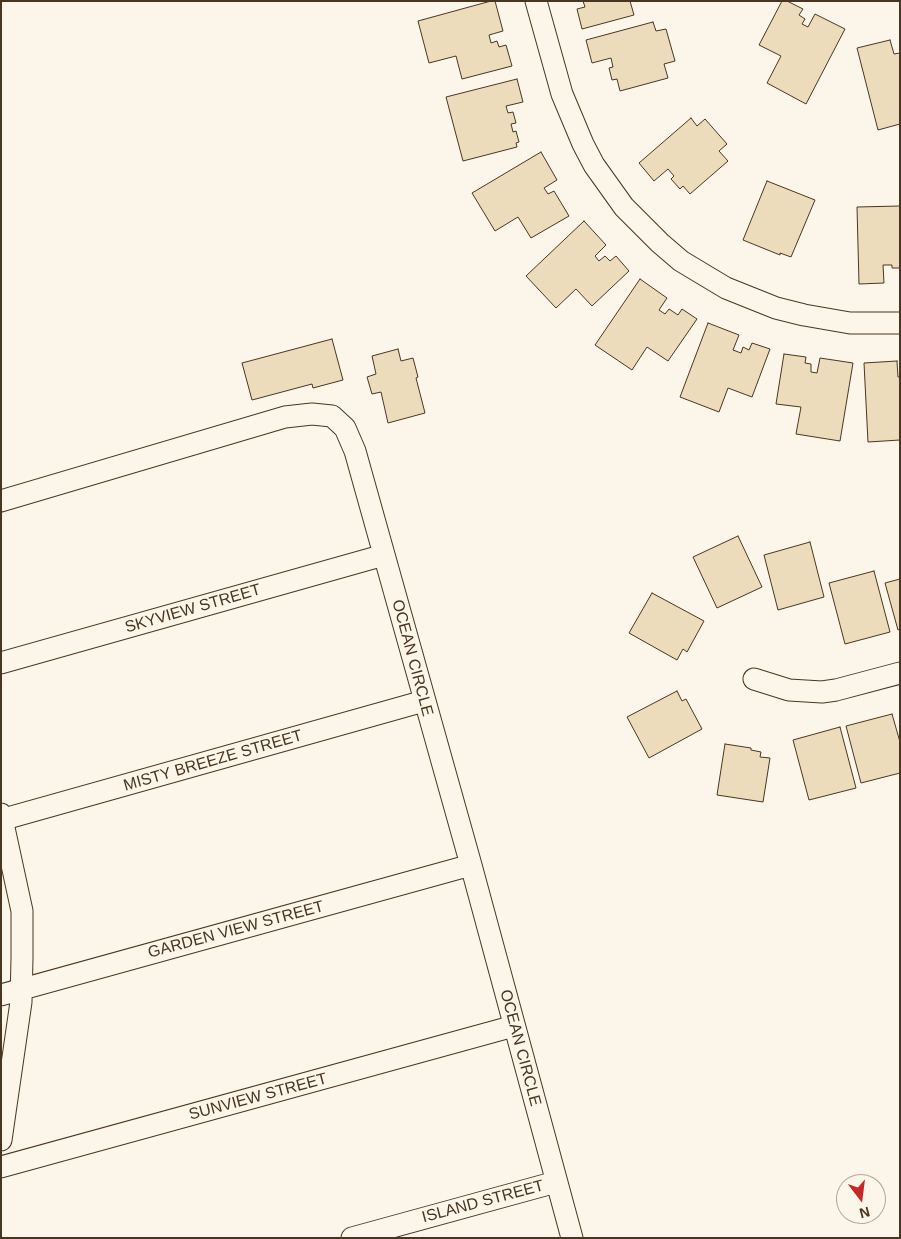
<!DOCTYPE html>
<style>
body{margin:0}
#map{position:relative;width:901px;height:1239px;overflow:hidden;background:#fbf6e9;font-family:Arial,sans-serif}
canvas{display:block}
.frame{position:absolute;inset:0;border:2px solid #4a3520;pointer-events:none}
.north{position:absolute;left:836px;top:1174px;width:50px;height:50px;box-sizing:border-box;background:#fbf6e9;border:1px solid #b4a999;border-radius:50%;rotate:165deg;font-size:14px;font-weight:700;line-height:20px;text-align:center;color:#4a3520}
.north::after{content:'';display:block;margin:auto;width:18px;height:22px;background:#c62828;clip-path:polygon(50% 0,100% 100%,50% 72%,0 100%)}
</style>
<div id="map">
<canvas width="901" height="1239"></canvas>
<div class="frame"></div>
<div class="north">N</div>
</div>
<script>
const ctx = document.querySelector('canvas').getContext('2d');
ctx.lineJoin = 'round';
function fill(path, color) { ctx.fillStyle = color; ctx.fill(path, 'evenodd'); }
const shape = rows => new Path2D(rows.map(r => 'M' + r).join(''));
function trace(path, color, width, dash) { ctx.strokeStyle = color; ctx.lineWidth = width; ctx.lineCap = dash ? 'butt' : 'round'; ctx.setLineDash(dash || []); ctx.stroke(path); }
function write(font, color, halo, rows, align = 'center') {
  ctx.font = font + ' Arial,sans-serif'; ctx.lineWidth = 4; ctx.setLineDash([]); ctx.textBaseline = 'middle'; ctx.strokeStyle = halo; ctx.fillStyle = color; for (const [text, x, y, turn = 0] of rows) {
    ctx.save(); ctx.translate(x, y); ctx.rotate((+turn || 0) * Math.PI / 180); ctx.textAlign = isNaN(turn) ? turn : align; if (halo) ctx.strokeText(text, 0, 0); ctx.fillText(text, 0, 0); ctx.restore();
  }
}
const building = shape([
 [491,1,495,1,503,31,489,35,491,43,497,41,499,47,506,45,512,66,462,79,456,56,429,63,418,21,491,1],
 [583,1,630,1,634,15,582,29,577,9,585,7,583,1],
 [782,1,787,1,803,9,799,15,805,19,802,24,808,27,815,14,845,29,806,104,767,83,781,56,759,45,782,1],
 [653,22,656,31,666,29,675,61,664,64,668,78,620,91,617,79,612,80,609,68,613,67,611,58,592,63,586,40,653,22],
 [890,40,894,54,900,53,900,124,878,130,857,48,890,40],
 [517,79,523,102,506,106,508,113,513,112,516,123,511,124,513,132,516,131,519,142,516,143,517,147,463,161,446,97,517,79],
 [691,118,697,126,705,119,727,144,719,151,728,161,690,194,683,186,680,189,671,179,674,176,668,169,654,181,639,163,691,118],
 [541,152,557,180,544,188,548,194,554,191,569,216,531,238,518,217,495,231,472,193,541,152],
 [767,181,815,200,791,257,780,253,780,255,743,240,767,181],
 [900,206,900,268,892,268,892,265,883,265,884,283,859,284,857,207,900,206],
 [584,221,606,245,595,256,599,261,605,256,610,261,616,256,629,271,592,306,576,289,556,308,526,276,584,221],
 [640,279,667,298,659,310,665,314,669,309,678,315,682,309,697,319,668,361,647,347,632,370,595,345,640,279],
 [708,323,739,335,733,350,741,353,743,347,749,350,752,343,770,349,752,397,728,388,719,412,680,397,708,323],
 [332,339,343,380,313,388,312,384,252,400,242,363,332,339],
 [398,349,401,361,413,358,418,377,416,378,425,413,388,423,381,392,372,394,367,377,376,374,372,356,398,349],
 [784,354,806,357,805,363,811,364,811,372,817,373,820,358,853,363,840,441,796,434,801,407,776,404,784,354],
 [897,361,898,377,900,377,900,440,868,442,864,363,897,361],
 [738,536,762,587,717,608,693,557,738,536],
 [810,542,824,597,778,610,764,555,810,542],
 [874,571,890,632,845,644,829,583,874,571],
 [900,579,900,629,898,630,885,583,900,579],
 [652,593,704,621,687,652,683,649,677,660,629,633,652,593],
 [677,691,682,701,686,699,702,729,649,758,627,717,677,691],
 [892,714,900,742,900,773,861,783,846,726,892,714],
 [840,727,856,788,809,800,793,740,840,727],
 [725,744,751,748,751,750,761,752,760,757,770,758,763,802,717,795,725,744]
]);
const street = shape([
 [536,1,562,94,583,144,594,165,624,207,660,243,681,261,726,288,776,308,804,315,850,323,900,323],
 [1,501,285,417,312,414,332,416,345,428,355,451,471,865,572,1238],
 [1,663,384,555],
 [754,679,789,690,822,692,836,690,900,673],
 [1,814,22,911,22,958,21,1002,1,1140],
 [1,820,424,701],
 [1,995,471,865],
 [1,1167,514,1026],
 [352,1238,556,1182]
]);
const streetNames = [
 ["SKYVIEW STREET",193,609,-16],
 ["OCEAN CIRCLE",412,658,75],
 ["MISTY BREEZE STREET",213,761,-16],
 ["GARDEN VIEW STREET",236,930,-15],
 ["OCEAN CIRCLE",520,1048,75],
 ["SUNVIEW STREET",258,1097,-15],
 ["ISLAND STREET",483,1202,-15]
];
fill(building, '#ecdcbc');
trace(building, '#4a3520', 1);
trace(street, '#4a3520', 23);
trace(street, '#fbf6e9', 21);
write('16px', '#4a3520', '#fbf6e9', streetNames);
</script>
